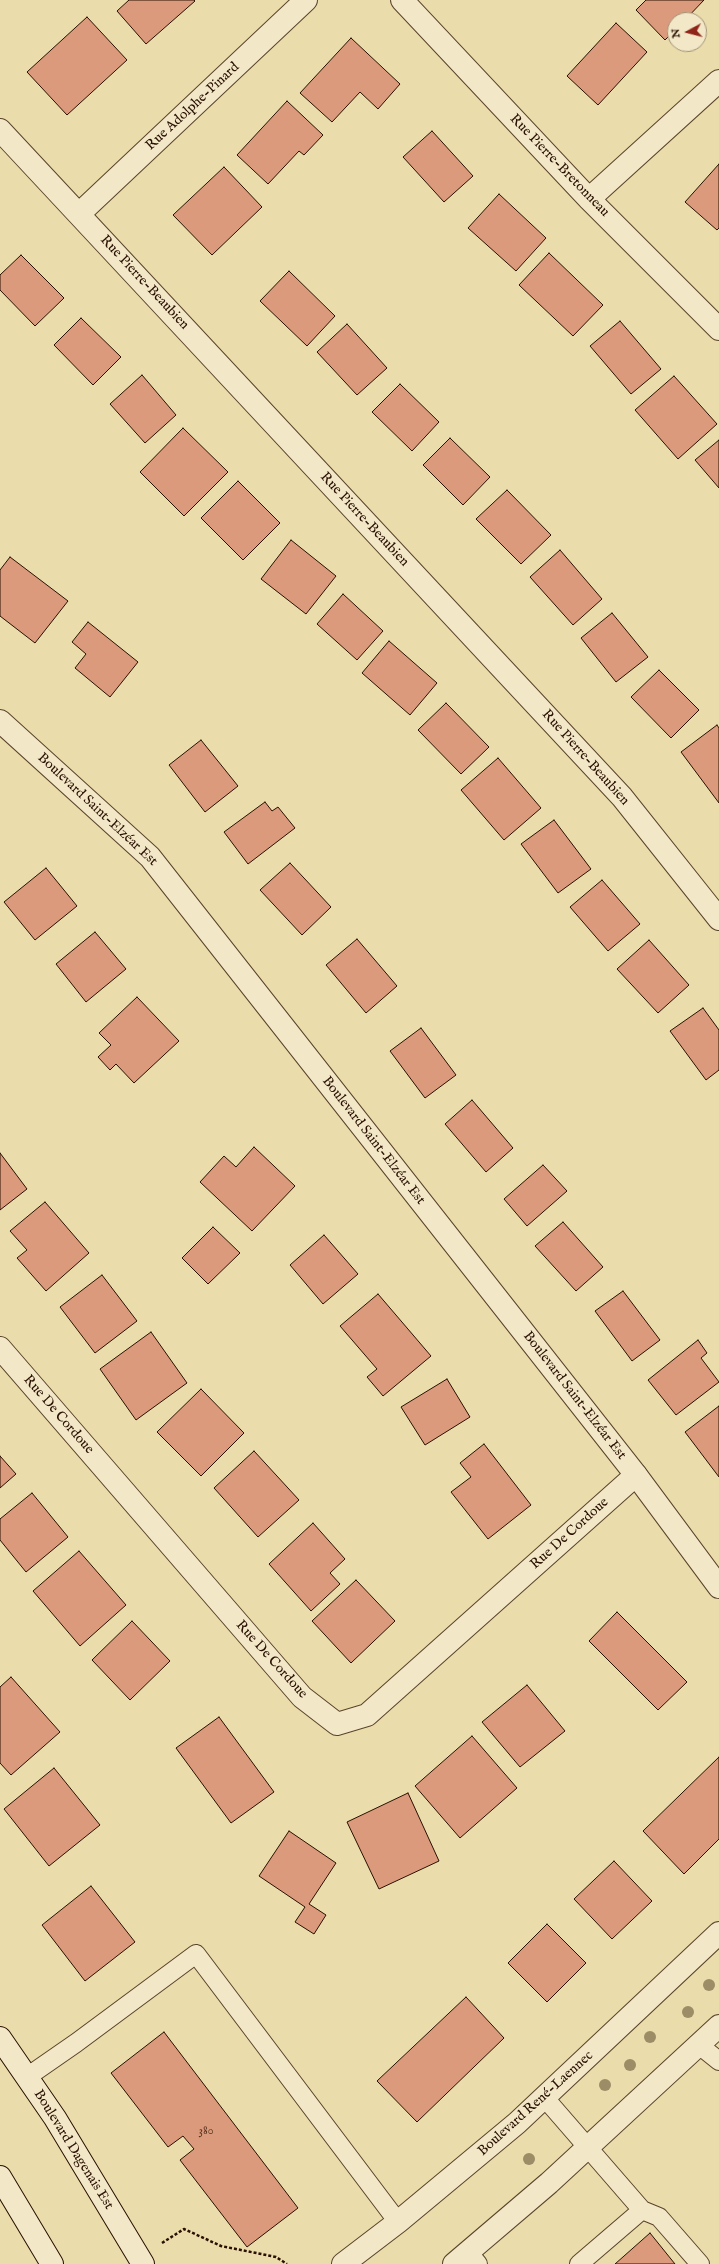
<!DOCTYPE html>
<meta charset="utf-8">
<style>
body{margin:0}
#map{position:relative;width:719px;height:2264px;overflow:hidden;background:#ebdcab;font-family:"IM FELL English",serif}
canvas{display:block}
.north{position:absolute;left:667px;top:12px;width:40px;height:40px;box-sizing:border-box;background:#f2e8c8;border:1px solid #a29278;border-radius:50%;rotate:263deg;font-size:11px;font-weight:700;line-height:16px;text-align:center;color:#291000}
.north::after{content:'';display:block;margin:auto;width:14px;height:18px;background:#8f2418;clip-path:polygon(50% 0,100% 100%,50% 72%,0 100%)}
</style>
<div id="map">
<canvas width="719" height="2264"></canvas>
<div class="north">N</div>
</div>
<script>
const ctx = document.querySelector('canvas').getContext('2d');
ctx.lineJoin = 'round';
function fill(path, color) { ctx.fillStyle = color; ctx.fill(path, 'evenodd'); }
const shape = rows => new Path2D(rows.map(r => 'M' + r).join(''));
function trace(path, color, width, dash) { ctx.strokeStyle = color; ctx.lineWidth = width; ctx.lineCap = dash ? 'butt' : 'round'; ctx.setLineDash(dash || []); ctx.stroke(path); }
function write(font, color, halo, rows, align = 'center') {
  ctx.font = font + ' "IM FELL English",serif'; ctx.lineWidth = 3; ctx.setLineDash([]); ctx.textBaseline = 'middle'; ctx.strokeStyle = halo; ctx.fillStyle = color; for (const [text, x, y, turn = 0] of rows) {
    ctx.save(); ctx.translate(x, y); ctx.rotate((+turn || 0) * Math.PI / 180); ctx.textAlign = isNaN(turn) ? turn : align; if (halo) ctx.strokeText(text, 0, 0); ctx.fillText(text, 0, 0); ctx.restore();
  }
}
const building = shape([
 [129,0,194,0,195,1,146,44,117,11,129,0],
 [646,0,704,0,685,20,675,20,675,30,665,40,636,10,646,0],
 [87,17,127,60,67,115,27,72,87,17],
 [616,23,647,52,598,105,567,76,616,23],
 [351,38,400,84,378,109,360,92,332,122,300,93,351,38],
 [287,101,323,135,304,155,299,151,268,184,237,155,287,101],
 [432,131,473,176,444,202,403,157,432,131],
 [719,164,719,228,717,230,685,202,719,164],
 [224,167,262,207,212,255,173,215,224,167],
 [499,194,546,238,516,271,468,228,499,194],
 [549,253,603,305,573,336,519,285,549,253],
 [21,255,64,298,35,326,0,290,0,275,21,255],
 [289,271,335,316,307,346,260,301,289,271],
 [81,318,121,357,93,385,54,345,81,318],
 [620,321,661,369,631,394,590,346,620,321],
 [347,324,387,368,357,395,317,352,347,324],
 [142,375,176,415,145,443,110,404,142,375],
 [674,376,717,424,678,459,635,410,674,376],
 [400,384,439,422,412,451,372,412,400,384],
 [183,428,228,472,184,516,140,472,183,428],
 [450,438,490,477,463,505,423,465,450,438],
 [719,440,719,488,695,460,719,440],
 [238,481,280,523,243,560,201,518,238,481],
 [507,490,551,535,521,564,476,519,507,490],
 [291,540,336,576,306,614,261,579,291,540],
 [560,550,602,599,573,625,530,577,560,550],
 [10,557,68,601,35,643,0,616,0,570,10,557],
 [343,594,383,631,357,660,317,624,343,594],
 [612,613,648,657,616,682,581,638,612,613],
 [88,622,138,662,110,697,75,668,86,654,72,642,88,622],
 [389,641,437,683,410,715,362,673,389,641],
 [659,670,699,710,671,738,631,697,659,670],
 [446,703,489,747,461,774,418,730,446,703],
 [717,725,719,728,719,803,681,752,717,725],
 [201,740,238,786,205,812,169,765,201,740],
 [498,758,541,808,504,840,461,790,498,758],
 [265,802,272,811,278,807,295,828,248,864,224,832,265,802],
 [554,820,591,869,558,893,521,844,554,820],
 [290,863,331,907,302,935,260,890,290,863],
 [46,868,77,906,35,940,4,902,46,868],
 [602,880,640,924,608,951,570,907,602,880],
 [95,932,126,969,86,1002,56,964,95,932],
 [357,939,397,986,366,1013,326,965,357,939],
 [649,940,689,985,658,1013,617,969,649,940],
 [137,997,179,1041,134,1083,116,1064,110,1070,98,1057,111,1045,99,1033,137,997],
 [703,1008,719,1030,719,1070,706,1080,670,1031,703,1008],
 [421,1028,456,1075,425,1098,390,1051,421,1028],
 [472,1100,513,1148,486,1172,445,1124,472,1100],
 [254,1147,295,1186,252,1231,200,1182,224,1156,236,1167,254,1147],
 [0,1153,27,1189,0,1210,0,1153],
 [543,1165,567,1191,527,1226,504,1199,543,1165],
 [45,1202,89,1253,46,1291,17,1258,27,1250,10,1231,45,1202],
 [563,1222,603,1267,576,1291,535,1246,563,1222],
 [213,1227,240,1253,208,1284,182,1258,213,1227],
 [324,1235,358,1274,323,1304,290,1265,324,1235],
 [102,1275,137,1321,95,1353,60,1307,102,1275],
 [623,1291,660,1340,632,1361,595,1311,623,1291],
 [378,1294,431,1356,383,1396,367,1377,377,1369,340,1326,378,1294],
 [151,1332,187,1383,136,1420,100,1369,151,1332],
 [698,1340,707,1353,701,1358,719,1382,676,1415,648,1380,698,1340],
 [447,1379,470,1417,425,1445,401,1407,447,1379],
 [201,1389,244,1433,201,1476,157,1432,201,1389],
 [719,1406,719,1477,685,1432,719,1406],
 [484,1444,531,1505,488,1539,451,1492,471,1477,460,1463,484,1444],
 [254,1451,299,1500,258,1537,214,1488,254,1451],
 [0,1456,16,1474,0,1488,0,1456],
 [32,1493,68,1537,26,1572,0,1540,0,1519,32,1493],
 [313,1523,345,1559,330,1573,340,1584,311,1611,269,1564,313,1523],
 [79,1551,126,1605,80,1646,33,1591,79,1551],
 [356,1580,395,1621,351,1663,312,1621,356,1580],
 [617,1612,687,1682,658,1710,589,1641,617,1612],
 [132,1621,170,1661,130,1700,92,1660,132,1621],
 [11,1677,60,1732,11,1775,0,1763,0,1687,11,1677],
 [527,1685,565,1731,520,1767,482,1722,527,1685],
 [219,1717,274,1792,231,1823,176,1748,219,1717],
 [472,1736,517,1788,460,1838,415,1786,472,1736],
 [719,1757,719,1839,684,1874,643,1831,719,1757],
 [54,1768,100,1825,49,1866,4,1809,54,1768],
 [408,1793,439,1861,379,1889,347,1822,408,1793],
 [289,1831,336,1863,309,1904,326,1915,314,1934,295,1922,305,1907,259,1876,289,1831],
 [614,1861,652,1901,612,1939,574,1899,614,1861],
 [91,1886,135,1942,85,1981,42,1925,91,1886],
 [547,1924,586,1963,547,2002,508,1963,547,1924],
 [466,1997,504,2038,417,2122,377,2081,466,1997],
 [164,2032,298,2208,247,2247,180,2160,194,2149,183,2136,168,2147,111,2073,164,2032],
 [650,2233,675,2264,615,2264,650,2233]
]);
const path = shape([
 [162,2243,184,2229,221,2246,276,2257,287,2264]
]);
const service = shape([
 [699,2045,719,2061],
 [27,2077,76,2043,196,1954,398,2222],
 [544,2097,642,2210,579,2264],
 [642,2210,659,2217,700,2264],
 [468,2252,478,2264]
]);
const minor = shape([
 [402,0,589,199,719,329],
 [0,130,622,797,719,919],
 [589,199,719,81],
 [79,214,306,0],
 [0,1348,302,1697,337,1724,367,1715,636,1475]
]);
const tertiary = shape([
 [0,721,150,857,636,1475,719,1587],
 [343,2264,398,2222,517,2123,719,1933],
 [454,2264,549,2183,719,2026]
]);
const secondary = shape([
 [0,2038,55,2118,143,2264],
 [0,2177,52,2264]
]);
const trees = [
 [709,1985],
 [688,2012],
 [650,2037],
 [630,2065],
 [605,2085],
 [529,2159]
];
const numberNames = [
 ["380",206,2132]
];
const streetNames = [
 ["Rue Adolphe-Pinard",193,107,-43],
 ["Rue Pierre-Bretonneau",559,166,46],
 ["Rue Pierre-Beaubien",144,283,47],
 ["Rue Pierre-Beaubien",364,520,47],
 ["Rue Pierre-Beaubien",585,758,48],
 ["Boulevard Saint-Elzéar Est",97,810,43],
 ["Boulevard Saint-Elzéar Est",373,1141,52],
 ["Boulevard Saint-Elzéar Est",574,1396,52],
 ["Rue De Cordoue",58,1415,49],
 ["Rue De Cordoue",570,1534,-42],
 ["Rue De Cordoue",271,1660,48],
 ["Boulevard René-Laennec",536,2104,-42],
 ["Boulevard Dagenais Est",73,2150,58]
];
fill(building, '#db9a7b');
trace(building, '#291000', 1);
trace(service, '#5a432b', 20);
trace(minor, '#5a432b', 24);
trace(tertiary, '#5a432b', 24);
trace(secondary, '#291000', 24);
trace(path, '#291000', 2.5, [3, 2]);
trace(service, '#f2e8c8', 18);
trace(minor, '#f2e8c8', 22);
trace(tertiary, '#f2e8c8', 22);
trace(secondary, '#f2e8c8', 22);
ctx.fillStyle = '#9c8d67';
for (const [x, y] of trees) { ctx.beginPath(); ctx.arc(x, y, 6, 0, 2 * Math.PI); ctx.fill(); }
write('12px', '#56321f', null, numberNames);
write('14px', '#291000', '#f2e8c8', streetNames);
</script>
